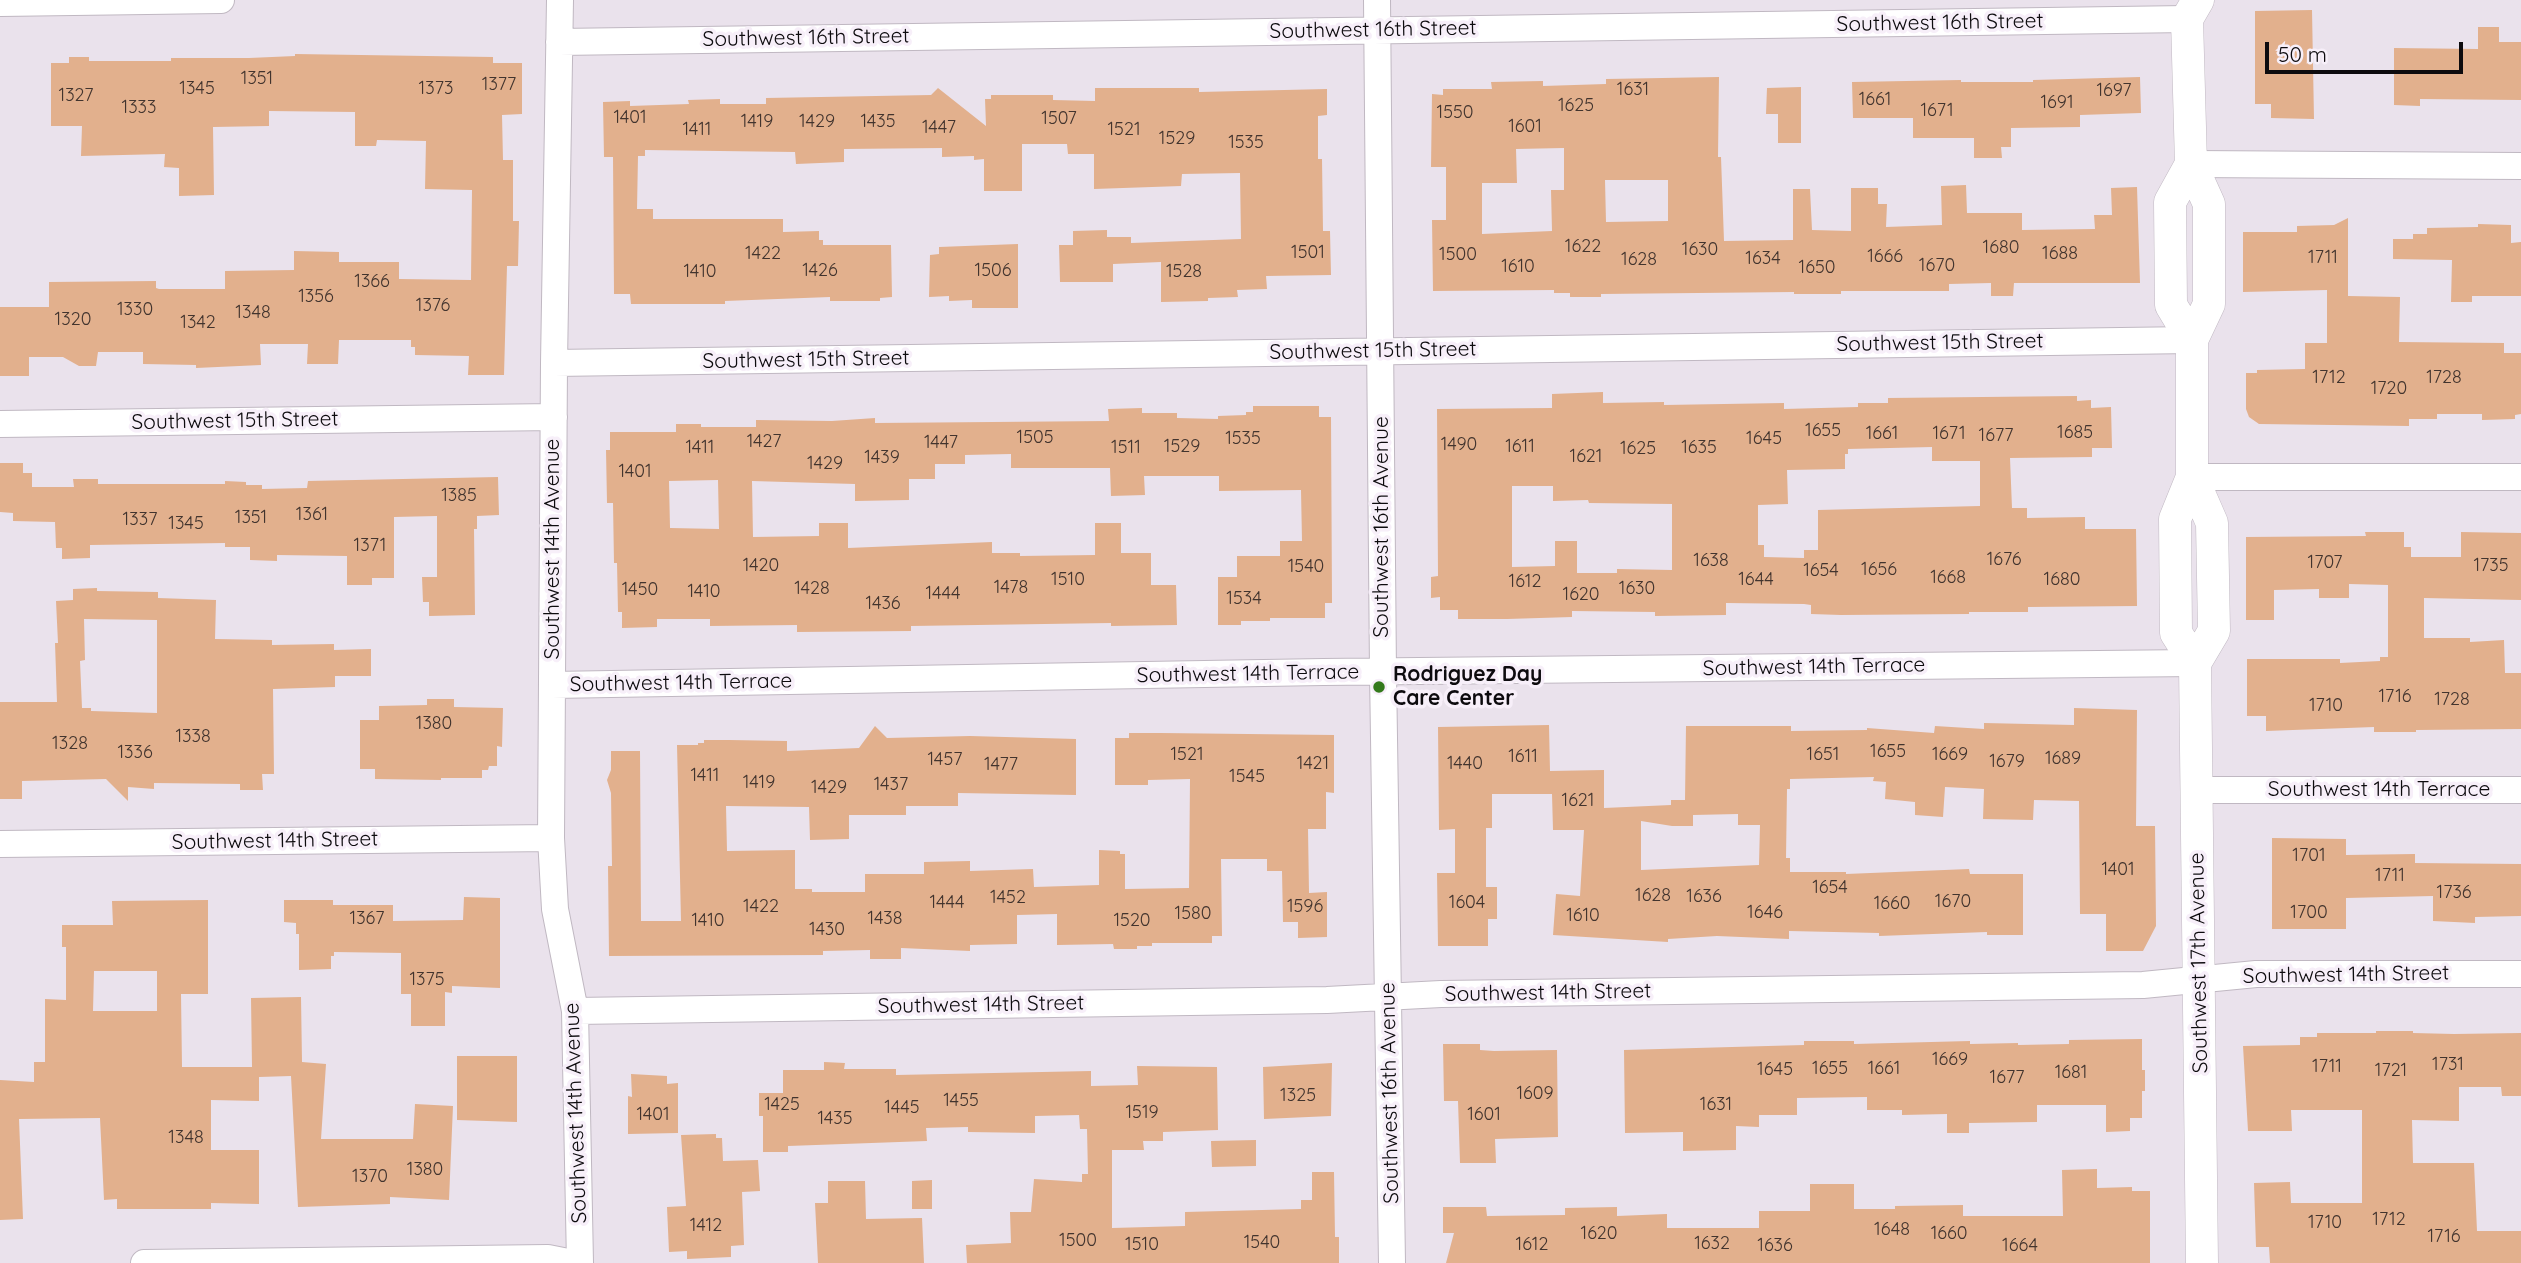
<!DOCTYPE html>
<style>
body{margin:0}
#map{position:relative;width:2521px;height:1263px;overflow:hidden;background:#eae2ec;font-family:Quicksand,sans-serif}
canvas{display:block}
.scale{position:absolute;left:2265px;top:42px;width:198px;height:32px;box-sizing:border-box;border:4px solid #0d0b0e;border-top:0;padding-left:9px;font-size:21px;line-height:24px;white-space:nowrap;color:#0d0b0e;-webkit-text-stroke:5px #f7eff9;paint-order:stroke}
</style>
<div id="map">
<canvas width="2521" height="1263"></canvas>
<div class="scale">50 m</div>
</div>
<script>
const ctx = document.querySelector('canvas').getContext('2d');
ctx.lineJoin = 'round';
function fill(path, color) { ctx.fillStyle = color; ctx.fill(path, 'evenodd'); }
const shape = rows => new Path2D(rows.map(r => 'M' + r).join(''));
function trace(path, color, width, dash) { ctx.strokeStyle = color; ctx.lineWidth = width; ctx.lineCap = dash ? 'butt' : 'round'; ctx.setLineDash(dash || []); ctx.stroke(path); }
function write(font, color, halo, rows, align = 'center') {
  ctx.font = font + ' Quicksand,sans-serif'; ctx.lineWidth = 7; ctx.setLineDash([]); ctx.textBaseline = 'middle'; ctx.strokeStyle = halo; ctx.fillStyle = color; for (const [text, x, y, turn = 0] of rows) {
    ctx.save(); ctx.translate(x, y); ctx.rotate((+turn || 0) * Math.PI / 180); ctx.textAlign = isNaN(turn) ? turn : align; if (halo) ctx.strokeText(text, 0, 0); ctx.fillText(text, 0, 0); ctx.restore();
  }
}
const building = shape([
 [2312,10,2314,119,2271,118,2271,104,2255,104,2255,11],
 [2478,27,2499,27,2499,42,2521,42,2521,100,2420,99,2420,106,2394,105,2394,48,2478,49],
 [295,54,493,57,493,63,522,63,522,114,502,115,503,160,513,160,513,221,519,221,518,266,507,266,504,375,468,375,469,356,415,355,415,347,411,347,411,340,339,340,338,364,307,364,308,344,260,344,261,365,196,368,196,365,143,364,143,352,98,352,96,366,79,366,63,357,29,357,29,376,0,376,0,307,49,307,49,282,156,281,156,288,159,289,225,289,225,271,294,270,294,251,339,252,339,262,399,262,399,279,471,280,472,190,425,189,426,141,377,140,376,146,355,146,355,112,269,111,269,126,213,127,214,195,179,196,179,168,164,167,165,154,81,156,82,126,51,126,51,63,69,63,69,57,89,57,89,61,171,61,171,58,249,58,295,56],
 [1719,77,1718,157,1721,157,1724,241,1793,240,1793,189,1810,189,1812,230,1851,231,1851,188,1878,188,1878,204,1887,204,1886,227,1942,225,1941,186,1966,185,1967,213,2022,213,2022,230,2095,229,2094,215,2112,215,2111,188,2137,187,2140,283,2014,283,2013,296,1991,296,1991,283,1949,284,1949,291,1841,291,1841,294,1794,294,1794,292,1601,294,1601,297,1570,297,1570,293,1554,293,1554,290,1433,291,1432,220,1446,220,1446,167,1431,167,1432,94,1443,95,1443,89,1492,89,1491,82,1543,81,1543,86,1606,84,1606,79],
 [1564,148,1564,190,1551,190,1552,231,1482,234,1482,183,1517,183,1516,149],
 [1605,180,1668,180,1668,221,1606,222],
 [2140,77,2141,113,2080,115,2080,127,2011,128,2011,147,2001,147,2002,158,1974,158,1974,138,1913,138,1913,118,1853,118,1852,82,1961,80,1961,82,2033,82,2033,80],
 [1801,87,1801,143,1778,143,1778,114,1766,114,1767,88],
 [938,88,986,126,985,99,991,99,991,95,1053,95,1053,100,1095,101,1095,88,1199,88,1199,92,1327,89,1327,115,1318,116,1318,159,1322,159,1323,231,1330,231,1331,275,1266,276,1267,289,1237,290,1238,297,1208,298,1208,301,1161,302,1161,262,1113,264,1113,282,1060,282,1059,245,1073,245,1073,231,1107,230,1107,237,1131,237,1131,243,1241,239,1240,173,1182,174,1181,186,1094,189,1094,154,1068,154,1067,144,1022,144,1022,191,984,191,984,159,974,160,974,156,942,157,942,148,844,149,844,162,796,164,795,152,645,150,645,156,638,156,637,209,653,209,653,219,783,219,783,232,819,231,819,240,823,240,823,245,891,245,892,297,880,298,880,301,830,301,830,297,725,301,725,304,631,304,630,294,614,294,613,157,604,157,603,102,630,101,630,106,689,104,688,100,720,99,720,104,766,104,766,98,931,95],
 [2348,218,2348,296,2400,297,2399,342,2504,343,2504,353,2521,353,2521,414,2515,415,2515,419,2482,420,2482,414,2437,414,2437,419,2409,419,2409,426,2259,424,2249,417,2246,409,2246,373,2257,373,2257,370,2305,369,2305,343,2327,343,2327,290,2243,292,2243,232,2297,232,2297,226,2334,225],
 [2478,224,2511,225,2511,243,2521,242,2521,296,2472,296,2472,302,2451,302,2452,260,2393,259,2393,239,2413,239,2413,234,2427,234,2427,228,2478,227],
 [1018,244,1018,308,972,308,972,300,949,301,949,296,929,297,930,255,939,254,939,247],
 [1603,392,1603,403,1664,402,1664,405,1784,403,1784,409,1858,407,1858,403,1888,403,1888,398,2077,396,2077,401,2091,400,2091,408,2111,407,2112,448,2092,448,2092,457,2010,458,2012,508,2027,508,2027,518,2085,517,2085,529,2136,529,2137,606,2028,607,2028,612,1969,612,1969,614,1841,615,1811,614,1811,605,1804,604,1726,603,1726,615,1655,616,1655,612,1572,611,1572,617,1507,619,1458,619,1458,610,1440,610,1440,597,1431,598,1431,577,1438,576,1437,409,1552,408,1552,394],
 [1932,447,1932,461,1980,461,1980,506,1818,510,1818,550,1804,550,1804,558,1764,557,1764,545,1758,545,1758,505,1788,504,1787,470,1845,469,1845,454,1848,454,1848,449],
 [1512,486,1553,486,1553,501,1588,500,1589,503,1672,504,1672,570,1617,569,1617,573,1577,573,1577,541,1555,541,1555,566,1512,567],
 [1253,406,1319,406,1319,417,1331,417,1332,603,1325,603,1325,618,1270,618,1270,621,1241,621,1241,625,1218,625,1218,577,1237,577,1237,556,1280,556,1280,541,1302,541,1301,490,1219,491,1219,476,1144,476,1145,495,1111,496,1110,468,1011,468,1011,454,965,455,965,464,935,464,935,479,909,479,909,500,855,501,855,484,752,481,753,537,819,536,819,523,848,523,848,548,992,542,992,553,1020,553,1020,556,1095,555,1095,523,1121,523,1121,553,1151,553,1151,585,1176,585,1177,625,1111,626,1111,623,911,626,911,631,797,632,797,625,710,626,710,619,657,619,657,627,622,628,622,612,618,612,617,563,614,563,613,503,607,503,606,450,610,450,610,432,676,432,676,424,701,424,701,427,756,427,756,420,832,421,875,418,875,423,1109,421,1108,409,1142,408,1142,413,1177,413,1177,418,1218,419,1218,416,1246,415,1246,412,1253,412],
 [718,480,719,529,670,528,669,481],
 [0,463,23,463,23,473,32,473,32,487,74,487,73,479,98,479,98,484,225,484,225,481,246,482,246,485,262,485,262,489,307,488,308,481,498,477,499,515,477,516,477,529,474,529,475,615,429,616,429,602,423,602,422,577,437,577,437,516,394,517,394,578,372,578,372,585,347,585,347,556,277,555,277,561,250,560,250,547,225,547,225,543,90,545,90,558,62,559,62,548,56,548,55,522,13,521,13,513,0,512],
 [2365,532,2404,532,2404,547,2411,547,2411,557,2461,557,2461,532,2521,533,2521,600,2424,598,2424,638,2470,638,2470,642,2504,640,2505,673,2521,673,2521,729,2416,730,2416,732,2374,732,2374,727,2266,731,2266,716,2247,716,2247,659,2340,659,2340,663,2380,661,2380,657,2388,657,2388,585,2349,584,2349,598,2319,598,2319,589,2274,590,2274,620,2246,620,2246,537,2366,536],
 [97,588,97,591,158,592,158,598,216,600,215,639,272,640,272,645,334,644,334,650,371,649,371,676,335,676,335,687,273,689,274,774,262,774,263,790,240,790,240,784,154,783,154,789,128,787,128,801,106,779,22,781,22,799,0,799,0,702,57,702,55,643,58,643,56,601,73,600,73,589],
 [84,619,157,620,157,713,91,711,91,708,82,708,80,661,85,660],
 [427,699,454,699,454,707,503,708,502,747,497,746,497,766,489,766,488,770,482,770,482,778,441,778,441,780,375,779,375,769,360,769,360,720,379,720,379,706,427,705],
 [2074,708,2137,710,2136,826,2155,826,2156,926,2143,951,2106,951,2106,914,2080,914,2079,801,2034,800,2033,820,1983,819,1984,789,1945,787,1943,817,1915,815,1915,802,1885,799,1886,782,1873,781,1874,777,1790,779,1790,789,1787,789,1786,858,1790,858,1790,872,1846,872,1846,874,1969,869,1970,874,2023,874,2023,935,1987,935,1987,932,1879,936,1879,933,1789,931,1789,939,1717,936,1668,939,1668,942,1553,935,1556,894,1580,896,1584,830,1553,830,1552,794,1492,794,1492,828,1486,828,1486,887,1497,887,1497,919,1488,919,1488,946,1438,946,1437,873,1455,873,1455,829,1439,830,1438,727,1549,725,1550,771,1604,770,1604,808,1671,805,1671,800,1685,800,1686,726,1791,726,1791,731,1867,730,1867,728,1934,733,1935,726,1984,729,1984,723,2074,725],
 [1738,814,1738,825,1760,825,1759,865,1641,870,1641,821,1672,826,1693,826,1693,815],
 [875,726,887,738,970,736,1076,739,1076,795,958,793,958,806,906,806,906,815,849,815,849,839,810,840,809,807,726,806,727,851,795,850,795,889,812,889,812,892,865,892,865,874,924,874,924,862,970,861,970,871,1033,869,1034,887,1099,885,1099,850,1120,851,1120,854,1125,854,1125,889,1189,888,1190,779,1148,780,1148,785,1115,785,1115,738,1129,738,1129,733,1161,733,1334,735,1334,793,1326,792,1326,829,1308,829,1309,893,1327,892,1327,937,1298,938,1298,922,1283,922,1282,871,1267,871,1267,859,1221,859,1222,936,1212,936,1212,943,1152,943,1152,946,1137,946,1137,949,1114,949,1113,944,1057,945,1057,914,1017,915,1017,944,970,945,970,951,901,948,901,959,870,959,870,950,823,951,823,955,609,956,608,866,612,866,611,793,607,780,611,770,611,751,640,751,641,921,681,921,677,745,698,745,698,743,704,743,704,740,729,740,787,741,787,751,859,748],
 [2272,838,2346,839,2346,855,2415,854,2415,863,2521,864,2521,916,2475,917,2475,923,2433,921,2433,896,2346,898,2346,929,2272,929],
 [464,897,500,898,500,988,452,986,452,993,445,992,445,1026,411,1026,411,994,401,994,401,953,334,952,334,956,331,956,331,969,299,970,299,934,296,934,296,923,284,922,284,900,333,900,333,905,393,905,393,921,463,920],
 [208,900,208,994,181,994,182,1067,252,1067,251,998,301,997,302,1062,326,1064,321,1139,413,1139,415,1104,453,1106,449,1200,390,1197,390,1204,298,1207,291,1076,259,1077,259,1101,211,1100,211,1150,259,1150,259,1204,211,1203,211,1209,117,1209,117,1199,104,1200,100,1118,19,1119,23,1219,0,1220,0,1080,34,1082,34,1062,45,1062,45,999,66,1000,66,947,62,947,62,925,113,925,112,901],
 [94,971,157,971,157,1011,93,1011],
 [2376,1031,2413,1031,2413,1033,2454,1034,2521,1033,2521,1096,2502,1096,2501,1087,2459,1087,2459,1121,2412,1120,2413,1163,2474,1163,2477,1231,2521,1231,2521,1263,2270,1263,2269,1247,2256,1247,2254,1183,2290,1182,2291,1203,2362,1203,2362,1110,2291,1110,2292,1131,2248,1131,2243,1046,2300,1045,2300,1037,2317,1037,2317,1033,2376,1033],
 [2142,1039,2142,1070,2145,1070,2145,1091,2142,1091,2142,1118,2130,1118,2130,1131,2106,1132,2106,1105,2037,1105,2037,1122,1969,1123,1969,1133,1947,1133,1947,1114,1902,1115,1902,1110,1867,1110,1867,1097,1797,1098,1797,1115,1759,1115,1759,1127,1736,1126,1736,1150,1683,1151,1683,1132,1625,1133,1624,1050,1804,1045,1804,1041,1854,1041,1854,1044,1970,1041,1970,1044,2018,1043,2018,1045,2069,1044,2069,1040],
 [1443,1044,1480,1044,1480,1050,1494,1051,1557,1050,1558,1137,1495,1139,1496,1163,1460,1163,1458,1101,1444,1101],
 [457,1056,517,1056,517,1122,457,1120],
 [824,1062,845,1063,844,1069,896,1069,896,1075,1091,1071,1091,1086,1138,1085,1137,1066,1217,1067,1218,1130,1163,1132,1163,1141,1143,1141,1144,1150,1112,1150,1112,1228,1185,1226,1185,1212,1301,1209,1301,1200,1312,1200,1312,1172,1334,1172,1335,1237,1339,1237,1339,1263,967,1263,966,1245,1011,1243,1010,1212,1031,1212,1034,1179,1082,1182,1082,1174,1088,1174,1087,1129,1080,1129,1079,1115,1035,1116,1035,1133,968,1132,968,1127,926,1128,927,1141,788,1146,788,1152,763,1152,763,1116,759,1116,759,1093,783,1093,783,1070,824,1070],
 [1332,1063,1331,1116,1264,1119,1263,1067],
 [631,1074,667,1076,667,1084,678,1083,678,1133,628,1134,628,1096,632,1097],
 [716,1134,716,1138,722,1138,723,1161,758,1160,760,1191,742,1192,744,1245,731,1246,731,1257,687,1259,687,1251,669,1252,667,1207,686,1206,681,1135],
 [1256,1140,1256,1166,1212,1167,1211,1141],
 [2097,1169,2097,1188,2132,1187,2132,1191,2150,1191,2150,1263,1446,1263,1454,1233,1443,1233,1443,1207,1486,1207,1487,1216,1565,1215,1565,1208,1617,1207,1617,1216,1667,1214,1667,1228,1759,1228,1759,1211,1810,1211,1810,1184,1854,1184,1854,1209,1895,1209,1895,1206,1963,1205,1963,1216,2063,1216,2062,1170],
 [932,1180,932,1209,912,1209,912,1181],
 [828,1181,865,1181,866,1219,922,1218,924,1263,818,1263,815,1203,828,1203]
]);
const minor = shape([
 [560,0,554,363,551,838,555,909,575,1011,580,1263],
 [1377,0,1383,672,1392,1263],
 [0,3,221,0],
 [559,42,2187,19],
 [2191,164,2521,166],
 [554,363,2192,340],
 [0,424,554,417],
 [2192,477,2521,477],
 [552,685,1323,672,2195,663],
 [2196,790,2521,790],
 [0,844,551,838],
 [575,1011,1327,1000,1441,994,2143,985,2256,974,2521,974],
 [144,1263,548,1258,573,1263]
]);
const major = shape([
 [2198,0,2187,19,2191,164,2209,204,2209,304,2192,340,2192,477,2212,523,2214,631,2195,663,2202,1263],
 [2191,164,2170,202,2171,305,2192,340],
 [2192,477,2175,519,2176,633,2195,663]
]);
const markers = [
 [1379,687,7,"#347a1c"]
];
const numberNames = [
 ["1351",257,79],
 ["1377",499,85],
 ["1345",197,89],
 ["1373",436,89],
 ["1631",1633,90],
 ["1697",2114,91],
 ["1327",76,96],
 ["1661",1875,100],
 ["1691",2057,103],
 ["1625",1576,106],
 ["1333",139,108],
 ["1671",1937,111],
 ["1550",1455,113],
 ["1401",630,118],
 ["1507",1059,119],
 ["1419",757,122],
 ["1429",817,122],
 ["1435",878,122],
 ["1601",1525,127],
 ["1447",939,128],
 ["1411",697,130],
 ["1521",1124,130],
 ["1529",1177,139],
 ["1535",1246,143],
 ["1622",1583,247],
 ["1680",2001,248],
 ["1630",1700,250],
 ["1501",1308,253],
 ["1422",763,254],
 ["1688",2060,254],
 ["1500",1458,255],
 ["1666",1885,257],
 ["1711",2323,258],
 ["1634",1763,259],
 ["1628",1639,260],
 ["1670",1937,266],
 ["1610",1518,267],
 ["1650",1817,268],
 ["1426",820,271],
 ["1506",993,271],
 ["1410",700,272],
 ["1528",1184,272],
 ["1366",372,282],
 ["1356",316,297],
 ["1376",433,306],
 ["1330",135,310],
 ["1348",253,313],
 ["1320",73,320],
 ["1342",198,323],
 ["1712",2329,378],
 ["1728",2444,378],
 ["1720",2389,389],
 ["1655",1823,431],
 ["1685",2075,433],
 ["1661",1882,434],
 ["1671",1949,434],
 ["1677",1996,436],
 ["1505",1035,438],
 ["1535",1243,439],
 ["1645",1764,439],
 ["1427",764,442],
 ["1447",941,443],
 ["1490",1459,445],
 ["1529",1182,447],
 ["1611",1520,447],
 ["1411",700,448],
 ["1511",1126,448],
 ["1635",1699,448],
 ["1625",1638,449],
 ["1621",1586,457],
 ["1439",882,458],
 ["1429",825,464],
 ["1401",635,472],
 ["1385",459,496],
 ["1361",312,515],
 ["1351",251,518],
 ["1337",140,520],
 ["1345",186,524],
 ["1371",370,546],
 ["1676",2004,560],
 ["1638",1711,561],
 ["1707",2325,563],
 ["1420",761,566],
 ["1735",2491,566],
 ["1540",1306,567],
 ["1656",1879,570],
 ["1654",1821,571],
 ["1668",1948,578],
 ["1510",1068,580],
 ["1644",1756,580],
 ["1680",2062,580],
 ["1612",1525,582],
 ["1478",1011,588],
 ["1428",812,589],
 ["1630",1637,589],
 ["1450",640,590],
 ["1410",704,592],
 ["1444",943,594],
 ["1620",1581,595],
 ["1534",1244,599],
 ["1436",883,604],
 ["1716",2395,697],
 ["1728",2452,700],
 ["1710",2326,706],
 ["1380",434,724],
 ["1338",193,737],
 ["1328",70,744],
 ["1655",1888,752],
 ["1336",135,753],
 ["1521",1187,755],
 ["1651",1823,755],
 ["1669",1950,755],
 ["1611",1523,757],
 ["1689",2063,759],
 ["1457",945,760],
 ["1679",2007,762],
 ["1421",1313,764],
 ["1440",1465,764],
 ["1477",1001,765],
 ["1411",705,776],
 ["1545",1247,777],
 ["1419",759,783],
 ["1437",891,785],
 ["1429",829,788],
 ["1621",1578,801],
 ["1701",2309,856],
 ["1401",2118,870],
 ["1711",2390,876],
 ["1654",1830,888],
 ["1736",2454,893],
 ["1628",1653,896],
 ["1636",1704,897],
 ["1452",1008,898],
 ["1670",1953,902],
 ["1444",947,903],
 ["1604",1467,903],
 ["1660",1892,904],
 ["1422",761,907],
 ["1596",1305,907],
 ["1646",1765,913],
 ["1700",2309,913],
 ["1580",1193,914],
 ["1610",1583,916],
 ["1367",367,919],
 ["1438",885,919],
 ["1410",708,921],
 ["1520",1132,921],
 ["1430",827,930],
 ["1375",427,980],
 ["1669",1950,1060],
 ["1731",2448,1065],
 ["1711",2327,1067],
 ["1655",1830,1069],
 ["1661",1884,1069],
 ["1645",1775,1070],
 ["1721",2391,1071],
 ["1681",2071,1073],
 ["1677",2007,1078],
 ["1609",1535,1094],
 ["1325",1298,1096],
 ["1455",961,1101],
 ["1425",782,1105],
 ["1631",1716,1105],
 ["1445",902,1108],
 ["1519",1142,1113],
 ["1401",653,1115],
 ["1601",1484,1115],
 ["1435",835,1119],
 ["1348",186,1138],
 ["1380",425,1170],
 ["1370",370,1177],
 ["1712",2389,1220],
 ["1710",2325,1223],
 ["1412",706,1226],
 ["1648",1892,1230],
 ["1620",1599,1234],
 ["1660",1949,1234],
 ["1716",2444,1237],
 ["1500",1078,1241],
 ["1540",1262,1243],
 ["1632",1712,1244],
 ["1510",1142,1245],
 ["1612",1532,1245],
 ["1636",1775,1246],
 ["1664",2020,1246]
];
const streetNames = [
 ["Southwest 16th Street",1940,23,-1],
 ["Southwest 16th Street",1373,30,-1],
 ["Southwest 16th Street",806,38,-1],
 ["Southwest 15th Street",1940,343,-1],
 ["Southwest 15th Street",1373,351,-1],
 ["Southwest 15th Street",806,360,-1],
 ["Southwest 15th Street",235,421,-1],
 ["Southwest 16th Avenue",1382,527,-90],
 ["Southwest 14th Avenue",553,549,-90],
 ["Southwest 14th Terrace",1814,667,-1],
 ["Southwest 14th Terrace",1248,674,-1],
 ["Southwest 14th Terrace",681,683,-1],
 ["Southwest 14th Terrace",2379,790],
 ["Southwest 14th Street",275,841,-1],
 ["Southwest 17th Avenue",2199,963,-91],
 ["Southwest 14th Street",2346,975,-1],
 ["Southwest 14th Street",1548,993,-1],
 ["Southwest 14th Street",981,1005,-1],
 ["Southwest 16th Avenue",1390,1093,-91],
 ["Southwest 14th Avenue",576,1113,-92]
];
const poiNames = [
 ["Rodriguez Day",1393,675],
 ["Care Center",1393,699]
];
fill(building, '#e2b08d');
trace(minor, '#c0b8c2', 28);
trace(major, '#c0b8c2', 33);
trace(minor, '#fff', 26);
trace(major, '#fff', 32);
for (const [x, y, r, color] of markers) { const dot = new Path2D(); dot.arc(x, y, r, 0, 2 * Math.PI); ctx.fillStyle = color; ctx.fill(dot); trace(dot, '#f7eff9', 2.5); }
write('18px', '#42342e', null, numberNames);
write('21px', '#0d0b0e', '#f7eff9', streetNames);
write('bold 21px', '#0d0b0e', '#f7eff9', poiNames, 'left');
</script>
